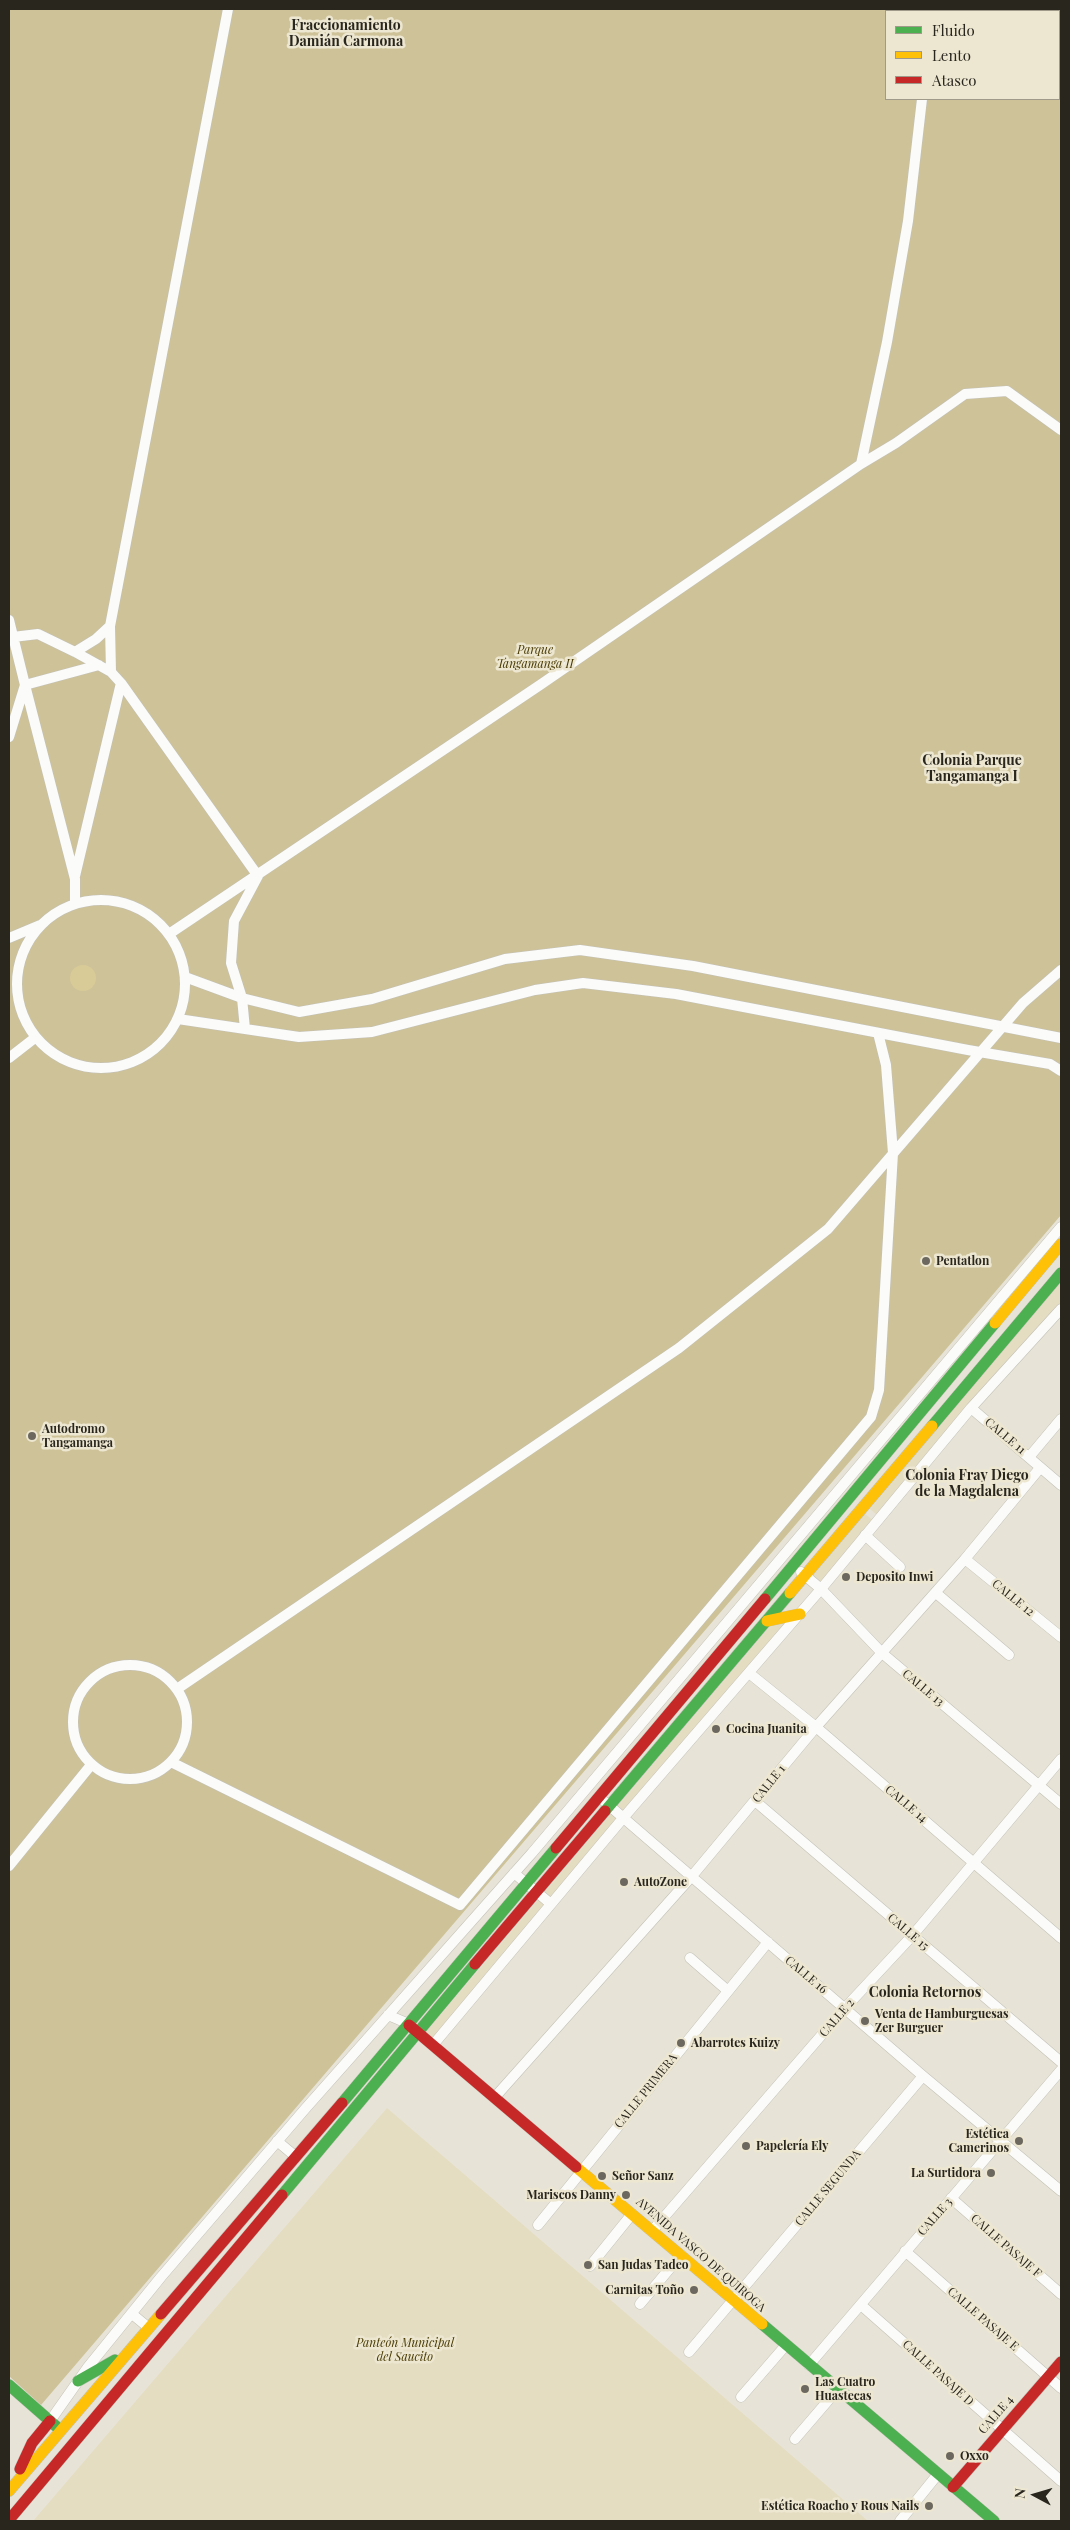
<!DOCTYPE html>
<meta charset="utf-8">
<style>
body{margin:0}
#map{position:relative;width:1070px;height:2530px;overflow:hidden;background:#e7e4d7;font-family:"Playfair Display",serif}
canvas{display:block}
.frame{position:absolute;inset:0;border:10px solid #29261e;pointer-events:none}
.legend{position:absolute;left:885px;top:10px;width:175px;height:90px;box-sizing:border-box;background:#ede7d1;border:1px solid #9f9a89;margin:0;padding:6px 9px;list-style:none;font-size:15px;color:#29261e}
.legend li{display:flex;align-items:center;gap:10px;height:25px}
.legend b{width:25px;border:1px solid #9f9a89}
.north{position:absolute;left:1010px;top:2470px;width:50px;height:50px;-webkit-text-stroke:4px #ede7d1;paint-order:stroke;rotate:276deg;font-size:14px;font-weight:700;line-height:20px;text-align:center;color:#29261e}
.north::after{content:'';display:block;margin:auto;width:18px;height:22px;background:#29261e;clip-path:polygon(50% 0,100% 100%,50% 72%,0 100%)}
</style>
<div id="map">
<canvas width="1070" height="2530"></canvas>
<div class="frame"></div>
<ul class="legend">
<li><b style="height:6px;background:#4caf50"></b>Fluido</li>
<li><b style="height:6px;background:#ffc107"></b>Lento</li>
<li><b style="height:6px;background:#c62828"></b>Atasco</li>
</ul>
<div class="north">N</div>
</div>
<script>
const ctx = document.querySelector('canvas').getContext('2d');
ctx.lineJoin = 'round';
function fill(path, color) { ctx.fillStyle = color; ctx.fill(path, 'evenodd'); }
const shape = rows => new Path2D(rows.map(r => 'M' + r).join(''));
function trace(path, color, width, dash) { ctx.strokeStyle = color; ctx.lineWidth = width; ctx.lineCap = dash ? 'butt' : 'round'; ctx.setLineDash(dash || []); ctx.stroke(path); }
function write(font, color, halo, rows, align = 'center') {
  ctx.font = font + ' "Playfair Display",serif'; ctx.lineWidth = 5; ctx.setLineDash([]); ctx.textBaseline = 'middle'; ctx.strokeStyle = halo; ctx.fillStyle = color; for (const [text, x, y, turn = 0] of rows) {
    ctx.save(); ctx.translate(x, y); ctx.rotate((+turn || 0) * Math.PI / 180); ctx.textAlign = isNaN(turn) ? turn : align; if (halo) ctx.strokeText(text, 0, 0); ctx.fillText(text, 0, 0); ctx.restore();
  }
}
const green = shape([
 [1061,1281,1061,1303,879,1517,870,1509],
 [864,1513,874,1521,820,1585,812,1577],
 [791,1620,434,2039,426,2032,772,1624],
 [387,2108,868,2521,33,2521]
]);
const forest = shape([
 [9,9,1061,9,1061,1215,41,2405,9,2376],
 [886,11,1059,11,1059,99,886,99]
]);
const water = shape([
 '70 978a13 13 0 1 1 26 0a13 13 0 1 1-26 0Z'
]);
const street = shape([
 [953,9,958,11],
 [1004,11,1009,9],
 [861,464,887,342,908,221,922,99],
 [9,620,25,685,9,737],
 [13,637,38,634,75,652,111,672,121,683,258,876,234,921,231,963,242,998,245,1029],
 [75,652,96,639,110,626],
 [111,672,110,626,228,9],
 [75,876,121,683],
 '17 984a84 84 0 1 1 168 0a84 84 0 1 1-168 0Z',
 [75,904,75,879,25,685,99,665],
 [169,934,540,685,861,464,896,443,965,394,1007,391,1061,430],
 [9,938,40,925],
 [185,977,242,998,299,1012,372,999,505,959,580,950,693,966,1061,1038],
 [178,1019,299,1037,372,1032,535,990,583,983,676,994,968,1050,1050,1064,1061,1071],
 [9,1058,36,1037],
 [971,1408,1061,1485],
 [1030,1456,1061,1419],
 [865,1535,900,1567],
 [965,1559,1061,1637],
 [801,1572,821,1589,882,1653,1061,1804],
 [936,1593,1009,1655],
 '73 1722a57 57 0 1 1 114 0a57 57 0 1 1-114 0Z',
 [749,1673,816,1727,1061,1938],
 [177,1689,679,1348,828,1229,1023,1003,1061,970],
 [171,1762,460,1905,871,1417,879,1390,893,1153,886,1065,878,1033],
 [755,1801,1061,2062],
 [605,1802,923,2076,1061,2191],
 [9,1866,91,1765],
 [514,1873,551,1904],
 [690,1958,728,1991],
 [388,2015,409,2024],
 [433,2045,624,1817,821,1589,971,1408,1061,1309],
 [495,2097,692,1876,816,1727,965,1559,1040,1468],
 [277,2141,295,2156],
 [951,2198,1061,2294],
 [538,2225,768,1942],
 [652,2231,845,2008,912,1936,1061,1759],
 [905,2251,1061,2388],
 [590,2266,632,2214],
 [640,2304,681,2255],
 [861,2305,1061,2481],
 [132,2314,149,2328],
 [689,2352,923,2076],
 [809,2365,1061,2070],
 [741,2397,786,2345],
 [50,2421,88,2367,161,2277,305,2109,532,1853,1061,1227],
 [795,2439,838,2389],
 [900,2521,938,2474]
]);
const fast = shape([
 [932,1426,1061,1273],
 [765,1599,995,1323],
 [605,1811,790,1593],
 [342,2103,556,1848],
 [282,2195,475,1964],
 [762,2324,994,2521],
 [78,2381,115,2360],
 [9,2385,58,2428]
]);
const slow = shape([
 [995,1323,1061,1244],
 [790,1593,932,1426],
 [767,1621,800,1614],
 [576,2167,762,2324],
 [9,2491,161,2314]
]);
const jam = shape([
 [556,1848,765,1599],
 [475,1964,605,1811],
 [409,2025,576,2167],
 [161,2314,342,2103],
 [20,2469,32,2443,50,2421],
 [953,2487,1061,2362],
 [9,2520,282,2195]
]);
const markers = [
 [926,1261,5,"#6c685f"],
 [32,1436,5,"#6c685f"],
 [846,1577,5,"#6c685f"],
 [716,1729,5,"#6c685f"],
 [624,1882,5,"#6c685f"],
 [865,2021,5,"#6c685f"],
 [681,2043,5,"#6c685f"],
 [1019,2141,5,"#6c685f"],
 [746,2146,5,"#6c685f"],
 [991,2173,5,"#6c685f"],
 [602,2176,5,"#6c685f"],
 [626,2195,5,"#6c685f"],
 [588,2265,5,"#6c685f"],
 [694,2290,5,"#6c685f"],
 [805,2389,5,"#6c685f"],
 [950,2456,5,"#6c685f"],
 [929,2506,5,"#6c685f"]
];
const parkNames = [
 ["Parque",535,650],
 ["Tangamanga II",535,664],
 ["Panteón Municipal",405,2343],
 ["del Saucito",405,2357]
];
const poiNames = [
 ["Pentatlon",936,1261],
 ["Autodromo",42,1429],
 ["Tangamanga",42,1443],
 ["Deposito Inwi",856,1577],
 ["Cocina Juanita",726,1729],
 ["AutoZone",634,1882],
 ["Venta de Hamburguesas",875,2014],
 ["Zer Burguer",875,2028],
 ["Abarrotes Kuizy",691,2043],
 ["Estética",1009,2134,"right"],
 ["Camerinos",1009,2148,"right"],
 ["Papelería Ely",756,2146],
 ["La Surtidora",981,2173,"right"],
 ["Señor Sanz",612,2176],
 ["Mariscos Danny",616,2195,"right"],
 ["San Judas Tadeo",598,2265],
 ["Carnitas Toño",684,2290,"right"],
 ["Las Cuatro",815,2382],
 ["Huastecas",815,2396],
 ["Oxxo",960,2456],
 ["Estética Roacho y Rous Nails",919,2506,"right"]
];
const streetNames = [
 ["CALLE 11",1005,1436,40],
 ["CALLE 12",1013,1598,39],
 ["CALLE 13",923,1688,40],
 ["CALLE 1",769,1784,-51],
 ["CALLE 14",906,1804,40],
 ["CALLE 15",908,1932,40],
 ["CALLE 16",806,1975,40],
 ["CALLE 2",837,2018,-49],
 ["CALLE PRIMERA",646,2091,-51],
 ["CALLE SEGUNDA",828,2188,-50],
 ["CALLE 3",935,2217,-49],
 ["CALLE PASAJE F",1006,2246,41],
 ["AVENIDA VASCO DE QUIROGA",701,2255,41],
 ["CALLE PASAJE E",983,2319,41],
 ["CALLE PASAJE D",938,2373,42],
 ["CALLE 4",996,2415,-49]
];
const neighbourhoodNames = [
 ["Fraccionamiento",346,26],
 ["Damián Carmona",346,42],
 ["Colonia Parque",972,761],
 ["Tangamanga I",972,777],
 ["Colonia Fray Diego",967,1476],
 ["de la Magdalena",967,1492],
 ["Colonia Retornos",925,1993]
];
fill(green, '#e5ddc2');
fill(forest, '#cec298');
fill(water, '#d9cb98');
trace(street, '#c3c1b7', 11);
trace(fast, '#c3c1b7', 12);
trace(slow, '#c3c1b7', 12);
trace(jam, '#c3c1b7', 12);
trace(street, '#fbfbf9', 10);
trace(fast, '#4caf50', 11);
trace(slow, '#ffc107', 11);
trace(jam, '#c62828', 11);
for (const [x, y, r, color] of markers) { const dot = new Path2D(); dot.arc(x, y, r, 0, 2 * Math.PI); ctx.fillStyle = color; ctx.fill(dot); trace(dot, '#ede7d1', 2); }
write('italic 12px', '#493b03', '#ede7d1', parkNames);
write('bold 12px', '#29261e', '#ede7d1', poiNames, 'left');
write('12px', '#29261e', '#ede7d1', streetNames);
write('bold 14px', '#29261e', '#ede7d1', neighbourhoodNames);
</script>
